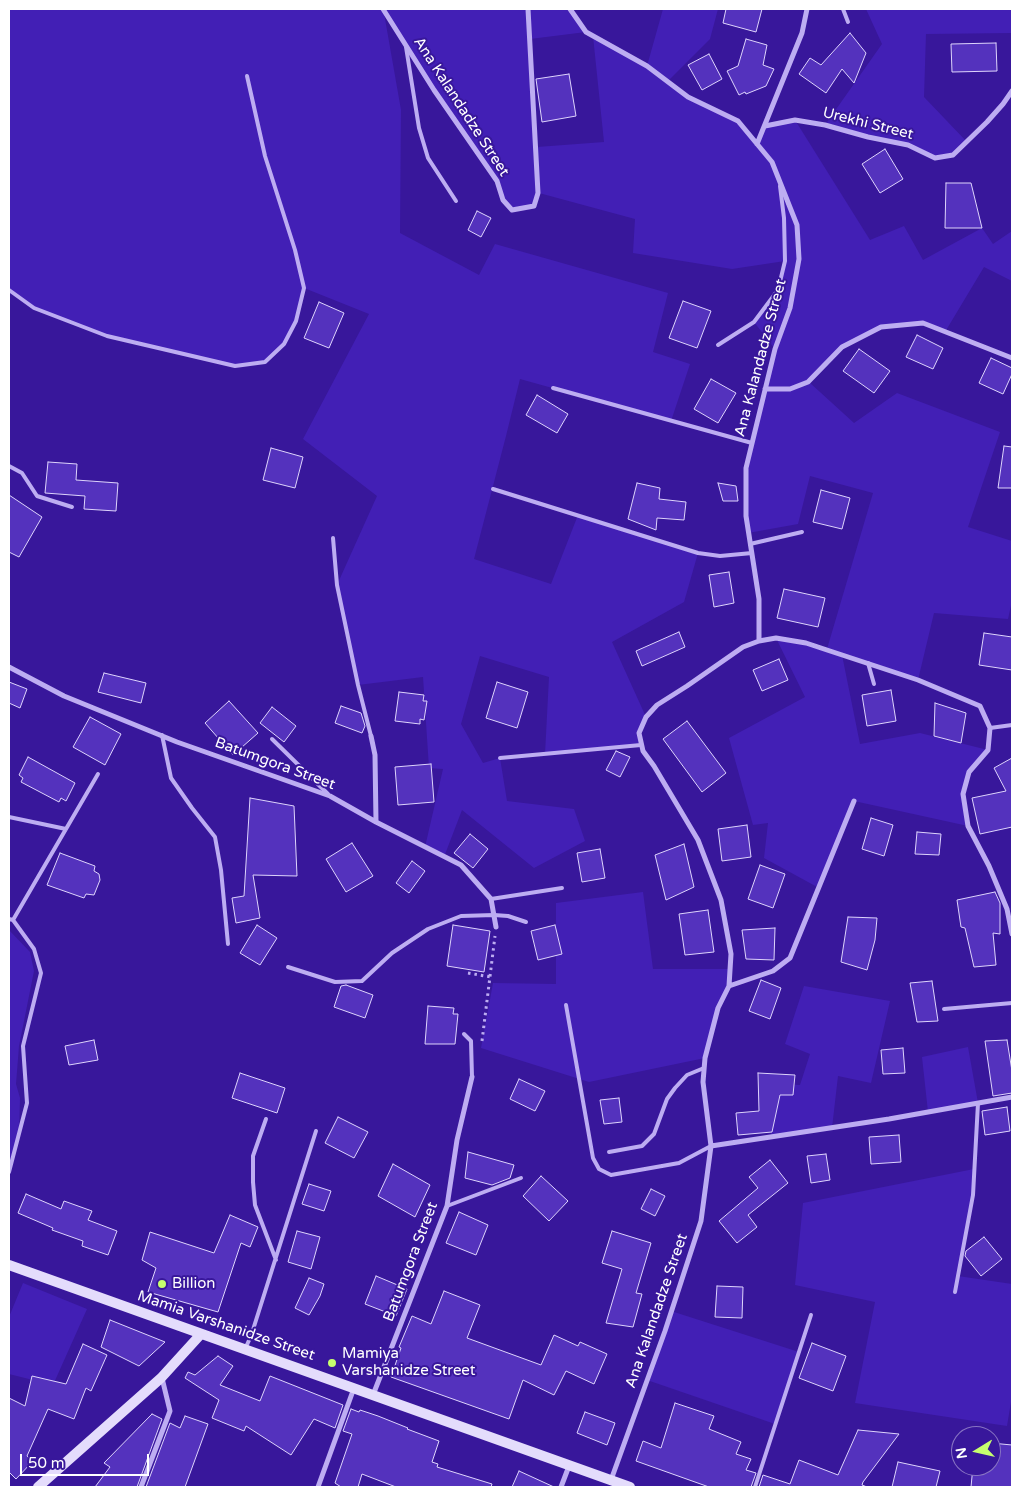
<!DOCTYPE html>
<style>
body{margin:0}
#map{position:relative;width:1021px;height:1496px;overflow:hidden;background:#38179b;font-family:"Varela Round",sans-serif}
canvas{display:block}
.frame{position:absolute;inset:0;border:10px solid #fff;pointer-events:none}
.north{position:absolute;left:951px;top:1426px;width:50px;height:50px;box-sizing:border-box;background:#38179b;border:1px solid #8874c3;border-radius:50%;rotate:261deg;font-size:14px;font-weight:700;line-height:20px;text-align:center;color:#fff}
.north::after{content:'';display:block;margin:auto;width:18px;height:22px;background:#c6ff6e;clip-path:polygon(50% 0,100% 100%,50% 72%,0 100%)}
.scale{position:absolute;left:20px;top:1454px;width:129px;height:22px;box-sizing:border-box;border:2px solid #fff;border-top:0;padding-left:6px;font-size:15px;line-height:18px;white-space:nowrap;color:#fff;-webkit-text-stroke:4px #38179b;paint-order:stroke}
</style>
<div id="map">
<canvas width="1021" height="1496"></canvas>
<div class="frame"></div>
<div class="north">N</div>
<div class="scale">50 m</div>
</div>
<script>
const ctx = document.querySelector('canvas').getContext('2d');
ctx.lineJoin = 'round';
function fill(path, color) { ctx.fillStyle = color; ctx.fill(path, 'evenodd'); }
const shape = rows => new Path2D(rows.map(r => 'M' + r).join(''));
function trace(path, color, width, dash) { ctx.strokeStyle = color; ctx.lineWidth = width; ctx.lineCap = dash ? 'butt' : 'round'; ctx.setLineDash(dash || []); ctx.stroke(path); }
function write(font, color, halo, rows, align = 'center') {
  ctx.font = font + ' "Varela Round",sans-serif'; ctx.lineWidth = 4; ctx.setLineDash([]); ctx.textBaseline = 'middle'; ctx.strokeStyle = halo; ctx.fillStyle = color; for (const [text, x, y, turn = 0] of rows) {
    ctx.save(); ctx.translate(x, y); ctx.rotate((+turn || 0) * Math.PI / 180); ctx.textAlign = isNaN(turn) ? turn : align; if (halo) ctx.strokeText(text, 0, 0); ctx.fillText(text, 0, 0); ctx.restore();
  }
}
const green = shape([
 [9,9,570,9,586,32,530,39,537,147,604,142,593,36,647,66,663,9,718,9,710,39,668,81,688,97,738,121,757,144,765,126,795,120,870,240,904,226,923,260,982,228,993,244,1012,231,1012,281,984,267,945,332,923,323,881,327,842,347,809,382,854,423,897,393,1000,432,968,527,1012,541,1012,601,1008,619,934,613,918,680,842,655,860,744,920,733,988,750,969,772,963,794,968,826,854,801,819,888,764,858,768,823,753,825,729,738,805,697,776,638,827,649,873,493,810,476,798,524,748,533,746,468,775,349,754,322,778,290,785,261,732,269,633,253,635,219,539,193,534,206,512,210,503,200,497,181,384,13,401,110,400,233,479,275,495,244,668,293,653,352,690,364,671,421,520,379,506,436,474,559,551,584,578,515,698,553,684,602,612,642,646,717,639,733,641,745,545,754,549,677,480,656,461,724,483,763,500,758,507,801,574,809,585,841,534,868,462,810,444,857,425,847,443,769,429,768,423,677,358,685,337,585,377,496,303,439,369,314,304,288,296,321,284,344,265,362,235,366,107,336,34,308,9,290],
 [866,9,1012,9,1012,33,926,34,924,97,967,142,953,155,935,158,908,145,825,125,882,44],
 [643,892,653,969,730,969,729,986,718,1008,705,1058,589,1082,481,1048,493,983,556,984,556,903],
 [9,930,30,952,34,971,19,1046,16,1084,20,1098,19,1134,9,1166],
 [804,986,890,1001,871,1083,838,1076,832,1128,770,1138,783,1084,800,1085,810,1054,785,1044],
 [968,1047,978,1103,928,1112,922,1057],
 [974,1169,973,1195,958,1276,1012,1284,1012,1396,1007,1426,855,1403,875,1302,795,1285,803,1203],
 [23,1283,87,1309,53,1385,9,1374,9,1317],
 [671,1311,799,1352,775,1424,647,1380]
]);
const building = shape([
 [726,9,762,9,756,32,723,23,726,9],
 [850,33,866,53,854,83,842,69,826,93,799,74,810,58,821,65,850,33],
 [746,39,767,45,763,65,774,69,766,86,746,94,745,92,739,95,727,71,738,66,746,39],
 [996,43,997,71,952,72,951,44,996,43],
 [709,54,722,79,702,90,688,65,709,54],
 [569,74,576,116,542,122,536,79,569,74],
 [885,149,903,179,880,193,862,164,885,149],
 [946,183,971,183,982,228,945,228,946,183],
 [477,211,491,218,481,237,468,230,477,211],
 [683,301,711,311,697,348,669,338,683,301],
 [319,302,344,313,329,348,304,338,319,302],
 [917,335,943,348,933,369,906,357,917,335],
 [859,349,890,371,874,393,843,371,859,349],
 [991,358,1012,368,1012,374,1003,394,979,383,991,358],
 [711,379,736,393,718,423,694,409,711,379],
 [537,395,568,414,557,433,526,415,537,395],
 [1004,446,1012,447,1012,488,998,488,1004,446],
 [271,448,303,457,295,488,263,480,271,448],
 [48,462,77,464,76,480,118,483,116,511,84,509,85,496,45,493,48,462],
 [637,483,660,488,659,499,686,502,684,520,657,518,656,530,628,519,637,483],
 [718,483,736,486,738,501,723,501,718,483],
 [821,490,850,498,842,529,813,522,821,490],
 [9,495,42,517,19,557,9,552,9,495],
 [729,572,734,603,714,607,709,575,729,572],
 [784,589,825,598,818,627,777,618,784,589],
 [679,632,685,647,642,666,636,651,679,632],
 [984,633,1012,637,1012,670,979,665,984,633],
 [779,659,788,680,762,691,753,670,779,659],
 [104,673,146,683,141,703,98,692,104,673],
 [9,682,27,689,20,708,9,703,9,682],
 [497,682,528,692,517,728,486,718,497,682],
 [891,690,896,721,867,726,862,695,891,690],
 [399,692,424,695,423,701,427,701,424,720,420,719,420,724,395,721,399,692],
 [229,701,258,733,233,755,205,723,229,701],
 [935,703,966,713,961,743,934,736,935,703],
 [341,706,361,713,365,726,362,733,335,723,341,706],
 [272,707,296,726,284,742,260,723,272,707],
 [90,717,121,734,105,765,73,747,90,717],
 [687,721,726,773,702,792,663,739,687,721],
 [616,751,630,757,620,777,606,770,616,751],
 [28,757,75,783,66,801,61,798,59,802,21,782,23,778,19,775,28,757],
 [1012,758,1012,827,980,834,972,798,1006,791,994,768,1012,758],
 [431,764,434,802,398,805,395,767,431,764],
 [250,798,294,806,297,876,253,875,260,918,236,923,232,898,244,896,250,798],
 [871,818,893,825,884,856,862,849,871,818],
 [747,825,751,857,722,861,718,829,747,825],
 [917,832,941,834,939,855,915,854,917,832],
 [470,834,488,849,473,868,454,853,470,834],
 [352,843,373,876,346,892,326,859,352,843],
 [684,844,694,887,666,900,655,855,684,844],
 [600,849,605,878,582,882,577,853,600,849],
 [60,853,95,866,94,871,99,874,100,880,94,895,86,894,84,898,47,885,60,853],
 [412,861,425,871,409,893,396,883,412,861],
 [760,865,785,874,773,908,748,899,760,865],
 [995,892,1000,903,1000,934,993,933,996,965,974,967,965,928,961,927,957,900,995,892],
 [708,910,714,952,685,955,679,914,708,910],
 [848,917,877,918,875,940,867,970,841,962,848,917],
 [257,925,277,938,260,965,240,953,257,925],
 [453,925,490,931,484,972,447,966,453,925],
 [555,925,562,954,538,960,531,931,555,925],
 [775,928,774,960,746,959,742,930,775,928],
 [761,980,781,988,770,1019,749,1011,761,980],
 [932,981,938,1021,917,1022,910,983,932,981],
 [346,985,373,995,365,1018,334,1007,341,986,346,985],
 [428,1006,454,1008,453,1014,458,1014,455,1044,425,1044,428,1006],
 [94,1040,98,1060,69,1065,65,1046,94,1040],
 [1007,1040,1012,1071,1012,1093,993,1096,985,1041,1007,1040],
 [903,1048,905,1073,883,1074,881,1050,903,1048],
 [240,1073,285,1088,277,1113,232,1098,240,1073],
 [758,1073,795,1075,793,1095,780,1095,772,1132,738,1135,736,1113,759,1111,758,1073],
 [519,1079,545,1091,535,1111,510,1099,519,1079],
 [619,1098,622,1122,604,1124,600,1100,619,1098],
 [1007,1107,1010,1131,985,1135,982,1111,1007,1107],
 [338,1117,368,1132,354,1158,325,1143,338,1117],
 [899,1135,901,1162,871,1164,869,1137,899,1135],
 [468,1152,514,1165,510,1178,492,1185,465,1178,468,1152],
 [826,1154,830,1180,811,1183,807,1156,826,1154],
 [770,1160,788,1183,748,1215,757,1227,737,1243,719,1221,758,1188,749,1177,770,1160],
 [393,1164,430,1185,415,1217,378,1196,393,1164],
 [541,1176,568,1201,549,1221,523,1196,541,1176],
 [309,1184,331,1191,324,1211,302,1204,309,1184],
 [651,1189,665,1196,655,1216,641,1209,651,1189],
 [26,1194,61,1209,64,1201,92,1211,88,1220,117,1231,108,1255,82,1246,83,1241,52,1230,53,1228,18,1213,26,1194],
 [459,1212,488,1225,476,1255,446,1243,459,1212],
 [230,1215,258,1227,250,1247,241,1243,218,1312,148,1292,156,1268,142,1260,150,1232,214,1253,230,1215],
 [297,1231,320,1237,311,1269,288,1262,297,1231],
 [612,1231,651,1243,636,1293,642,1294,633,1327,606,1323,622,1269,602,1263,612,1231],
 [984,1237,1002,1259,981,1276,965,1256,966,1251,984,1237],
 [376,1276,407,1289,396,1316,365,1304,376,1276],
 [309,1278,324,1284,320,1296,309,1315,295,1308,309,1278],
 [717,1286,743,1287,742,1318,715,1317,717,1286],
 [444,1291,480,1305,467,1338,541,1365,554,1335,578,1346,580,1342,607,1354,594,1384,566,1371,554,1395,523,1380,509,1419,391,1377,401,1348,399,1347,412,1316,431,1324,444,1291],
 [110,1320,165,1342,139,1366,101,1347,110,1320],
 [812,1343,846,1356,833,1391,799,1378,812,1343],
 [83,1344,107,1355,91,1391,86,1388,74,1419,48,1409,27,1456,33,1461,16,1479,9,1472,9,1398,25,1406,32,1376,66,1384,83,1344],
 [218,1356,233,1366,220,1385,260,1401,270,1376,343,1405,335,1428,314,1419,291,1455,246,1426,244,1431,212,1418,219,1400,185,1378,188,1372,195,1375,218,1356],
 [675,1403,714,1416,709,1429,741,1442,736,1454,751,1459,746,1470,756,1473,751,1487,709,1487,636,1461,643,1441,661,1448,675,1403],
 [351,1409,359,1412,360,1410,378,1416,408,1428,407,1429,439,1441,432,1462,438,1464,437,1467,492,1484,491,1487,396,1487,362,1474,358,1487,341,1487,335,1483,352,1434,343,1431,351,1409],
 [585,1412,615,1423,607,1445,577,1433,585,1412],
 [152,1414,162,1419,137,1487,95,1487,110,1467,104,1463,152,1414],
 [185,1416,208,1424,185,1487,146,1487,170,1423,180,1428,185,1416],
 [858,1430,899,1434,863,1482,862,1485,867,1487,759,1487,763,1475,790,1484,799,1460,838,1475,858,1430],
 [991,1443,1012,1445,1012,1487,971,1487,973,1466,991,1466,991,1443],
 [898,1462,940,1471,936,1487,892,1487,898,1462],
 [519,1471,554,1487,512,1487,519,1471]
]);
const path = shape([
 [468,973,491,977],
 [482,1041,495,936]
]);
const lane = shape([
 [843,9,848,22],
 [406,47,419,128,428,158,456,201],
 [9,290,34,308,107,336,235,366,265,362,284,344,296,321,304,288,295,250,265,156,247,76],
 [718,345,754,322,778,290,785,261,784,218,780,186],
 [553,388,752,443],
 [9,466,22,473,37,496,72,507],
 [493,489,698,553,720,556,752,553],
 [333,538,337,585,358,685,371,736],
 [750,544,802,532],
 [868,663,874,684],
 [990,728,1012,725],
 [162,735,171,778,192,808,215,837,221,870,228,944],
 [272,739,328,794],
 [500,758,641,745],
 [9,817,66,829],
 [491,899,562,888],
 [9,919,13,920,34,949,41,973,23,1046,27,1103,9,1172],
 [13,920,98,774],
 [288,967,335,982,362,981,392,953,428,929,461,916,494,915,508,916,526,922],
 [566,1005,593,1158,599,1169,611,1175,679,1163,711,1146],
 [944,1009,1012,1003],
 [464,1034,471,1041,472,1077],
 [266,1119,253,1156,253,1182,255,1205,276,1260],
 [609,1152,642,1146,654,1134,667,1099,675,1088,687,1075,704,1068],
 [447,1206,521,1178],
 [955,1292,973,1195,978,1103],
 [245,1349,251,1336,316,1131],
 [755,1487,811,1315]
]);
const street = shape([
 [383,9,434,90,497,181,503,200,512,210,534,206,538,193,528,9],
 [570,9,586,32,647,66,688,97,738,121,772,162,797,225,799,259,790,308,775,349,746,468,746,516,759,599,759,641],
 [765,126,795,120,825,125,868,137,908,145,935,158,953,155,987,122,1003,104,1012,91],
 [757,144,802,33,807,9],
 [765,389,790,389,808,382,842,347,881,327,923,323,1012,358],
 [9,667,64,696,177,742,330,796,376,822,461,865,491,899,496,927],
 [371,736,375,755,376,822],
 [729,986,773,971,790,958,854,801],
 [711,1146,889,1119,1012,1097],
 [373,1395,447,1206,457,1140,472,1077],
 [611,1480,665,1331,701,1221,711,1146,703,1082,705,1058,718,1008,729,986,731,954,721,900,698,840,654,766,643,751,639,733,646,717,657,705,687,686,743,647,759,641,776,638,806,643,827,650,918,680,980,706,990,728,988,750,969,772,963,794,968,826,989,866,1007,909,1012,934],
 [141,1487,170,1411,162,1378],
 [318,1487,354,1388],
 [561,1487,569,1466]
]);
const secondary = shape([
 [9,1265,630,1487],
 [38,1487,161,1378,201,1334]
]);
const markers = [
 [162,1284,5,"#c6ff6e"],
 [332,1363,5,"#c6ff6e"]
];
const streetNames = [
 ["Ana Kalandadze Street",461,107,57],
 ["Urekhi Street",868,124,14],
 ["Ana Kalandadze Street",761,358,-75],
 ["Batumgora Street",275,764,20],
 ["Batumgora Street",411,1262,-69],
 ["Ana Kalandadze Street",657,1311,-71],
 ["Mamia Varshanidze Street",226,1326,19]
];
const poiNames = [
 ["Billion",172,1284],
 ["Mamiya",342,1354],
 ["Varshanidze Street",342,1371]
];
fill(green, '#421fb5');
fill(building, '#5432bd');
trace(building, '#ded4fc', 1);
trace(path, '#bdadf2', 3, [2.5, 4]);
trace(lane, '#bdadf2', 4);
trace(street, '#bdadf2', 5);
trace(secondary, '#e4dcfc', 10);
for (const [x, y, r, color] of markers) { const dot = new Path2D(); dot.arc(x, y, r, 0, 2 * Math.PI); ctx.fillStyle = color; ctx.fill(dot); trace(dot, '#38179b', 2); }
write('15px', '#fff', '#38179b', streetNames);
write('15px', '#fff', '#38179b', poiNames, 'left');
</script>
